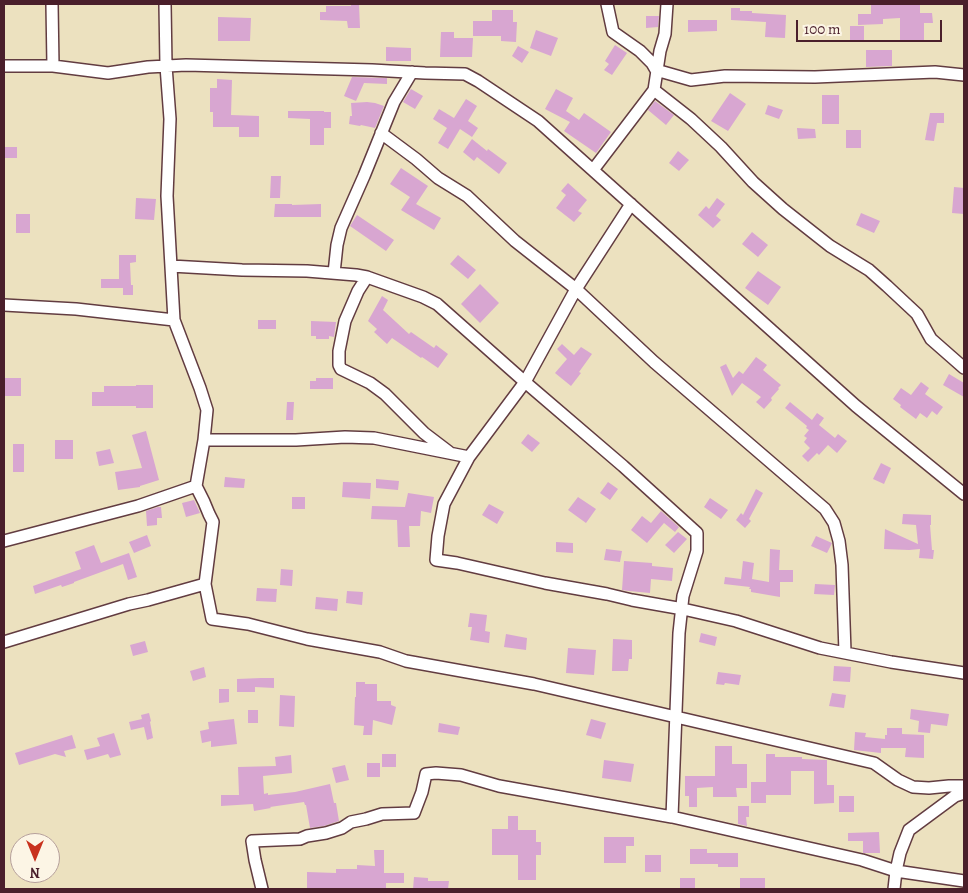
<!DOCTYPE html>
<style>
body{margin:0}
#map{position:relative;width:968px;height:893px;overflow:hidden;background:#ece1bf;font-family:Alegreya,serif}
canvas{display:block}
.frame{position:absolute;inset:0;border:5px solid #4a1f2b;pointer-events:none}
.north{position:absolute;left:10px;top:833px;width:50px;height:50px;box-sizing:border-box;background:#fcf5e5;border:1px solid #b59f9b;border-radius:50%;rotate:180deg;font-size:14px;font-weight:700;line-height:20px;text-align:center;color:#4a1f2b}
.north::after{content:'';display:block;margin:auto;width:18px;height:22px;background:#c8321e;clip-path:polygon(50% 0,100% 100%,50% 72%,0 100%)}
.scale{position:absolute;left:796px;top:20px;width:146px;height:22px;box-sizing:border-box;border:2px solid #4a1f2b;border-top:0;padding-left:6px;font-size:15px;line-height:18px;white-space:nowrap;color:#4a1f2b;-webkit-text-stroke:4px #fcf5e5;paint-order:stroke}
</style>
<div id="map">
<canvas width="968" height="893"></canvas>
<div class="frame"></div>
<div class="north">N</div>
<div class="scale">100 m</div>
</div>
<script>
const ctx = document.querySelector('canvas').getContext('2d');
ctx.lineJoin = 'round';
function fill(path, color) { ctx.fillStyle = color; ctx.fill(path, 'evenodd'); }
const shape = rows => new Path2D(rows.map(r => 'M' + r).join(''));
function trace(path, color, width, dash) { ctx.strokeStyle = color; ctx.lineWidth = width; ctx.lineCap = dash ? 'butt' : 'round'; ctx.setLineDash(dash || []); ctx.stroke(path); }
const building = shape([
 [351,4,359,4,360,28,348,28,347,21,320,20,320,12,326,12,326,6,351,6],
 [871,4,920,4,920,13,932,13,933,23,924,23,924,41,900,41,900,18,883,19,883,24,858,25,858,14,871,14],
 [731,8,740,8,740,11,752,11,752,13,786,15,785,38,765,37,766,22,731,20],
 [492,10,513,10,513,22,517,22,516,42,501,41,501,36,473,36,473,21,492,21],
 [646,16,659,16,658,27,646,28],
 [218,17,251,18,250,41,218,41],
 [688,20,717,20,717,31,688,32],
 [850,26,864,26,864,40,850,40],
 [536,30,558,38,551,56,530,48],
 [441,32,454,32,454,38,473,38,472,57,440,57],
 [615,45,627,53,612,75,604,70,609,64,605,61],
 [518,46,529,52,522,63,512,56],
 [386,47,411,48,411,61,386,61],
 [866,50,892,50,892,66,866,67],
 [352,77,387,78,387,84,364,83,356,101,344,96],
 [217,79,232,80,231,115,259,116,259,137,239,137,239,127,213,127,213,112,210,112,210,88,217,88],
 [411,89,423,96,415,109,403,102],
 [556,89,573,98,566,111,579,120,584,113,611,132,596,153,564,131,570,122,545,109],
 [730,93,746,104,728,131,711,121],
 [822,95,839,95,839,124,822,124],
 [466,99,477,106,468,121,478,128,472,137,460,129,448,149,438,143,447,128,433,119,439,109,454,118],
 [655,101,674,115,666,125,648,110],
 [367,102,375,103,384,106,375,128,361,125,360,126,349,124,350,116,352,116,351,103],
 [768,105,783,110,779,119,765,114],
 [288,111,324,111,324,112,331,112,331,128,324,128,324,145,310,145,310,119,288,118],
 [930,113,944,113,944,123,937,123,934,141,925,140],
 [797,128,815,129,816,138,798,139],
 [846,130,861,130,861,148,846,148],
 [472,139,487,151,488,149,507,163,499,174,477,157,474,161,463,152],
 [4,147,17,147,17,158,4,158],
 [678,151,689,160,679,171,669,163],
 [401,168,428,186,416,204,441,218,434,230,401,210,410,197,390,184],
 [271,176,281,176,280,198,270,198],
 [568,183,587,200,578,211,582,213,574,222,556,208,566,195,561,191],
 [954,187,964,188,964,214,952,213],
 [136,198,156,199,154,220,135,219],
 [717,198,725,204,716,216,721,220,713,228,698,215,706,206,709,209],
 [275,204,292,204,292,205,321,204,321,217,274,217],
 [861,213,880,221,874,233,856,225],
 [16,214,30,214,30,233,16,233],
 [357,215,394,240,386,251,350,226],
 [752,232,768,245,758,257,742,244],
 [119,255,136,255,136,262,130,263,131,285,133,285,133,295,123,295,123,288,101,288,101,279,119,279],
 [458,255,476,270,468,279,450,264],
 [758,271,781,287,768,305,745,288],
 [480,284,499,303,480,323,461,304],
 [382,296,388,300,383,310,409,334,411,332,434,348,436,345,448,354,438,368,422,357,421,358,392,338,387,344,374,332,377,329,368,321],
 [258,320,276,320,276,329,258,329],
 [311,321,336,322,334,337,329,336,329,339,316,339,316,336,311,336],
 [562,344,574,355,581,347,592,354,579,372,581,373,571,386,555,373,567,359,557,349],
 [756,357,767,365,763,370,781,385,778,388,779,389,771,398,772,400,764,409,756,402,761,397,742,383,732,396,720,367,726,364,733,378,739,371,743,374],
 [949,374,964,383,964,397,943,385],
 [4,378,21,378,21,396,5,396],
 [316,378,333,378,333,389,310,389,310,381,316,381],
 [921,382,929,388,925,394,943,407,937,415,932,411,927,418,920,413,916,419,900,407,901,405,893,399,901,388,911,395],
 [136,385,153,385,153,408,136,408,136,406,92,406,92,392,104,392,104,386,136,386],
 [287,402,294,402,293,420,286,420],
 [790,402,812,420,817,413,824,418,819,425,835,438,838,434,847,441,837,453,828,445,819,455,817,453,808,462,802,456,810,448,804,442,807,438,804,436,809,430,806,428,807,426,785,408],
 [146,431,159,480,140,486,140,487,118,490,115,472,142,468,132,435],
 [528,434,540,443,532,452,521,443],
 [55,440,73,440,73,459,55,459],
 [13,444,24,444,24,472,13,472],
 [110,449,114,463,99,466,96,452],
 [881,463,891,468,884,484,873,479],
 [225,477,245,479,244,488,224,487],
 [376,479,399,481,398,490,376,488],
 [343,482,371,483,370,499,342,497],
 [608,482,618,489,610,500,600,493],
 [756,489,763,493,749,519,751,521,745,528,736,520,741,513,743,515],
 [408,493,434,497,431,513,421,511,420,526,409,526,410,547,398,547,397,520,371,519,372,506,405,507],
 [292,497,305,497,305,509,292,509],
 [578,497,596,509,586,523,568,510],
 [710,498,728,510,721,519,704,507],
 [194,500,200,513,186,517,182,503],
 [489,504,504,512,497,524,482,515],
 [158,507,161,507,162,518,157,518,157,525,147,526,146,511],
 [661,511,679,527,675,532,664,523,647,543,631,530,642,516,651,523],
 [903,514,931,515,931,525,930,525,932,550,934,550,933,559,919,558,920,549,909,550,884,549,885,529,918,544,916,525,902,524],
 [678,532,687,539,674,553,665,545],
 [147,535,151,546,134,553,129,542],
 [816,536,832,543,827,553,811,546],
 [556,542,573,543,573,553,556,552],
 [94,545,101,563,129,553,137,577,128,580,123,564,74,582,74,583,62,587,61,585,35,594,33,586,81,569,75,552],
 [606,549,622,551,620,562,604,560],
 [770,549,780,550,779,570,793,570,793,582,780,582,780,597,751,592,751,589,749,589,750,587,724,584,725,577,741,579,743,561,754,563,752,579,769,582],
 [624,561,652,563,652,566,673,568,672,581,651,579,650,593,629,591,622,590],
 [281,569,293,570,292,586,280,585],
 [815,584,835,585,834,595,814,594],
 [257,588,277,589,276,602,256,601],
 [347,591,363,592,362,605,346,603],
 [316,597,338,599,337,611,315,609],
 [470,613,487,615,485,631,490,632,489,643,470,640,472,627,468,627],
 [701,633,717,637,715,646,699,642],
 [506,634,527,638,526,650,504,647],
 [613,639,632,640,632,659,629,659,628,671,612,671],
 [145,641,148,652,133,656,130,645],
 [568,648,596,650,594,675,566,673],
 [834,666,851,667,850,682,833,681],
 [204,667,206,677,193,681,190,671],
 [718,672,741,675,739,685,725,683,724,685,716,684],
 [261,678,274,678,274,688,255,687,255,692,237,692,237,679],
 [356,682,365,682,365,684,377,684,377,701,391,701,391,705,396,707,392,725,373,720,372,735,363,735,364,726,354,725,355,697,356,697],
 [219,689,229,689,229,702,219,703],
 [832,693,846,695,844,708,829,706],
 [280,695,295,696,294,727,279,726],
 [911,709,949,714,947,726,931,724,930,733,918,732,919,721,910,719],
 [248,710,258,710,258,723,248,723],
 [149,713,151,721,150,722,153,738,147,740,144,727,131,730,129,722,142,719,141,715],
 [234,719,237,744,211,747,211,741,202,743,200,731,209,729,208,722],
 [591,719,606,723,601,739,586,735],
 [439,723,460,727,458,735,438,732],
 [887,728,902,728,902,734,924,735,924,758,905,757,906,748,881,748,881,753,854,750,855,732,866,733,865,737,885,739,885,735,887,735],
 [114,733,121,755,110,758,108,754,87,760,84,750,100,746,97,738],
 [72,735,76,748,64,751,66,757,55,754,19,765,15,753],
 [715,746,732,746,732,764,747,764,747,788,736,788,737,797,713,797,713,787,697,788,697,807,689,807,689,796,685,796,685,776,715,776],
 [382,754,396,754,396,767,382,767],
 [766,754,775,754,775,757,802,757,802,759,827,760,827,785,834,785,834,803,814,804,814,771,791,771,791,795,766,795,766,803,751,803,751,782,766,782],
 [291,755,292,773,263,776,264,794,268,793,268,795,295,792,330,784,334,803,336,803,339,821,324,826,310,828,306,805,305,805,304,802,270,807,271,808,254,811,253,804,221,806,221,795,239,795,238,767,276,766,275,757],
 [604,760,634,764,631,782,602,778],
 [367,763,380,763,380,777,367,777],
 [345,765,349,780,336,783,332,768],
 [839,796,854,796,854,812,839,812],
 [738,806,749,806,749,817,746,817,747,826,738,824],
 [508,816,518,816,518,830,536,830,536,842,541,842,541,855,536,855,536,880,518,880,518,855,492,855,492,829,508,829],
 [879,832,880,853,863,853,863,841,848,841,848,833],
 [604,837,634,837,634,846,626,846,626,863,604,863],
 [690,849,707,849,707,853,738,853,738,867,718,867,718,864,690,864],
 [374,850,384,850,384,873,404,873,404,883,386,883,386,889,307,889,307,872,336,873,336,869,357,869,357,865,375,866],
 [645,855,661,855,661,872,645,872],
 [414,877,428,878,428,881,449,881,448,889,413,889],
 [680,878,695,878,695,889,680,889],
 [740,878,765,878,765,889,740,889]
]);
const minor = shape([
 [52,4,53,66],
 [165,4,166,66,170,119,167,196,174,320,200,388,207,410,204,440,196,486,204,502,209,514,213,522,205,584,212,619,248,624,307,639,380,652,406,661,534,684,874,763,898,780,913,787,929,788,949,786,964,786],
 [607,4,613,32,640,51,652,63,656,70,691,80,725,76,815,77,935,72,964,75],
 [4,66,53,66,108,73,148,67,186,65,372,70,425,73,465,74,478,81,538,121,856,406,964,494],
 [654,90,691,119,721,147,753,182,783,209,830,246,869,270,887,286,917,314,931,339,964,368],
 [381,133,416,159,438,178,467,196,515,241,576,289,654,362,825,509,834,523,839,541,842,565,845,652],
 [593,170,654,90,660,51,665,34,667,4],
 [171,266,242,270,307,271,356,275,367,277,423,297,437,304,525,382,623,466,697,533,697,551,683,596,679,633,672,817],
 [334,273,337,245,341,228,364,176,394,102,412,72],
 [367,277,358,291,345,321,339,351,339,365,341,369,370,383,385,394,424,433,449,452],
 [4,305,76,309,174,320],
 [204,440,296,440,345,437,374,438,469,457,525,382,576,289,631,204],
 [469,457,444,504,438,536,436,560,457,563,545,583,607,594,632,600,683,609,736,621,820,648,891,662,964,673],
 [4,541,138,506,196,486],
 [4,642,129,604,148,600,205,584],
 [262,889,255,860,252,841,300,839,307,836,326,833,342,828,351,822,366,819,382,814,414,813,422,792,426,774,436,773,461,775,499,786,672,817,862,860,896,871,964,881],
 [894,889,896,871,900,853,909,830,955,796,964,793]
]);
fill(building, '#d8a6d1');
trace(minor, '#623c41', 14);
trace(minor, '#fff', 11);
</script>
